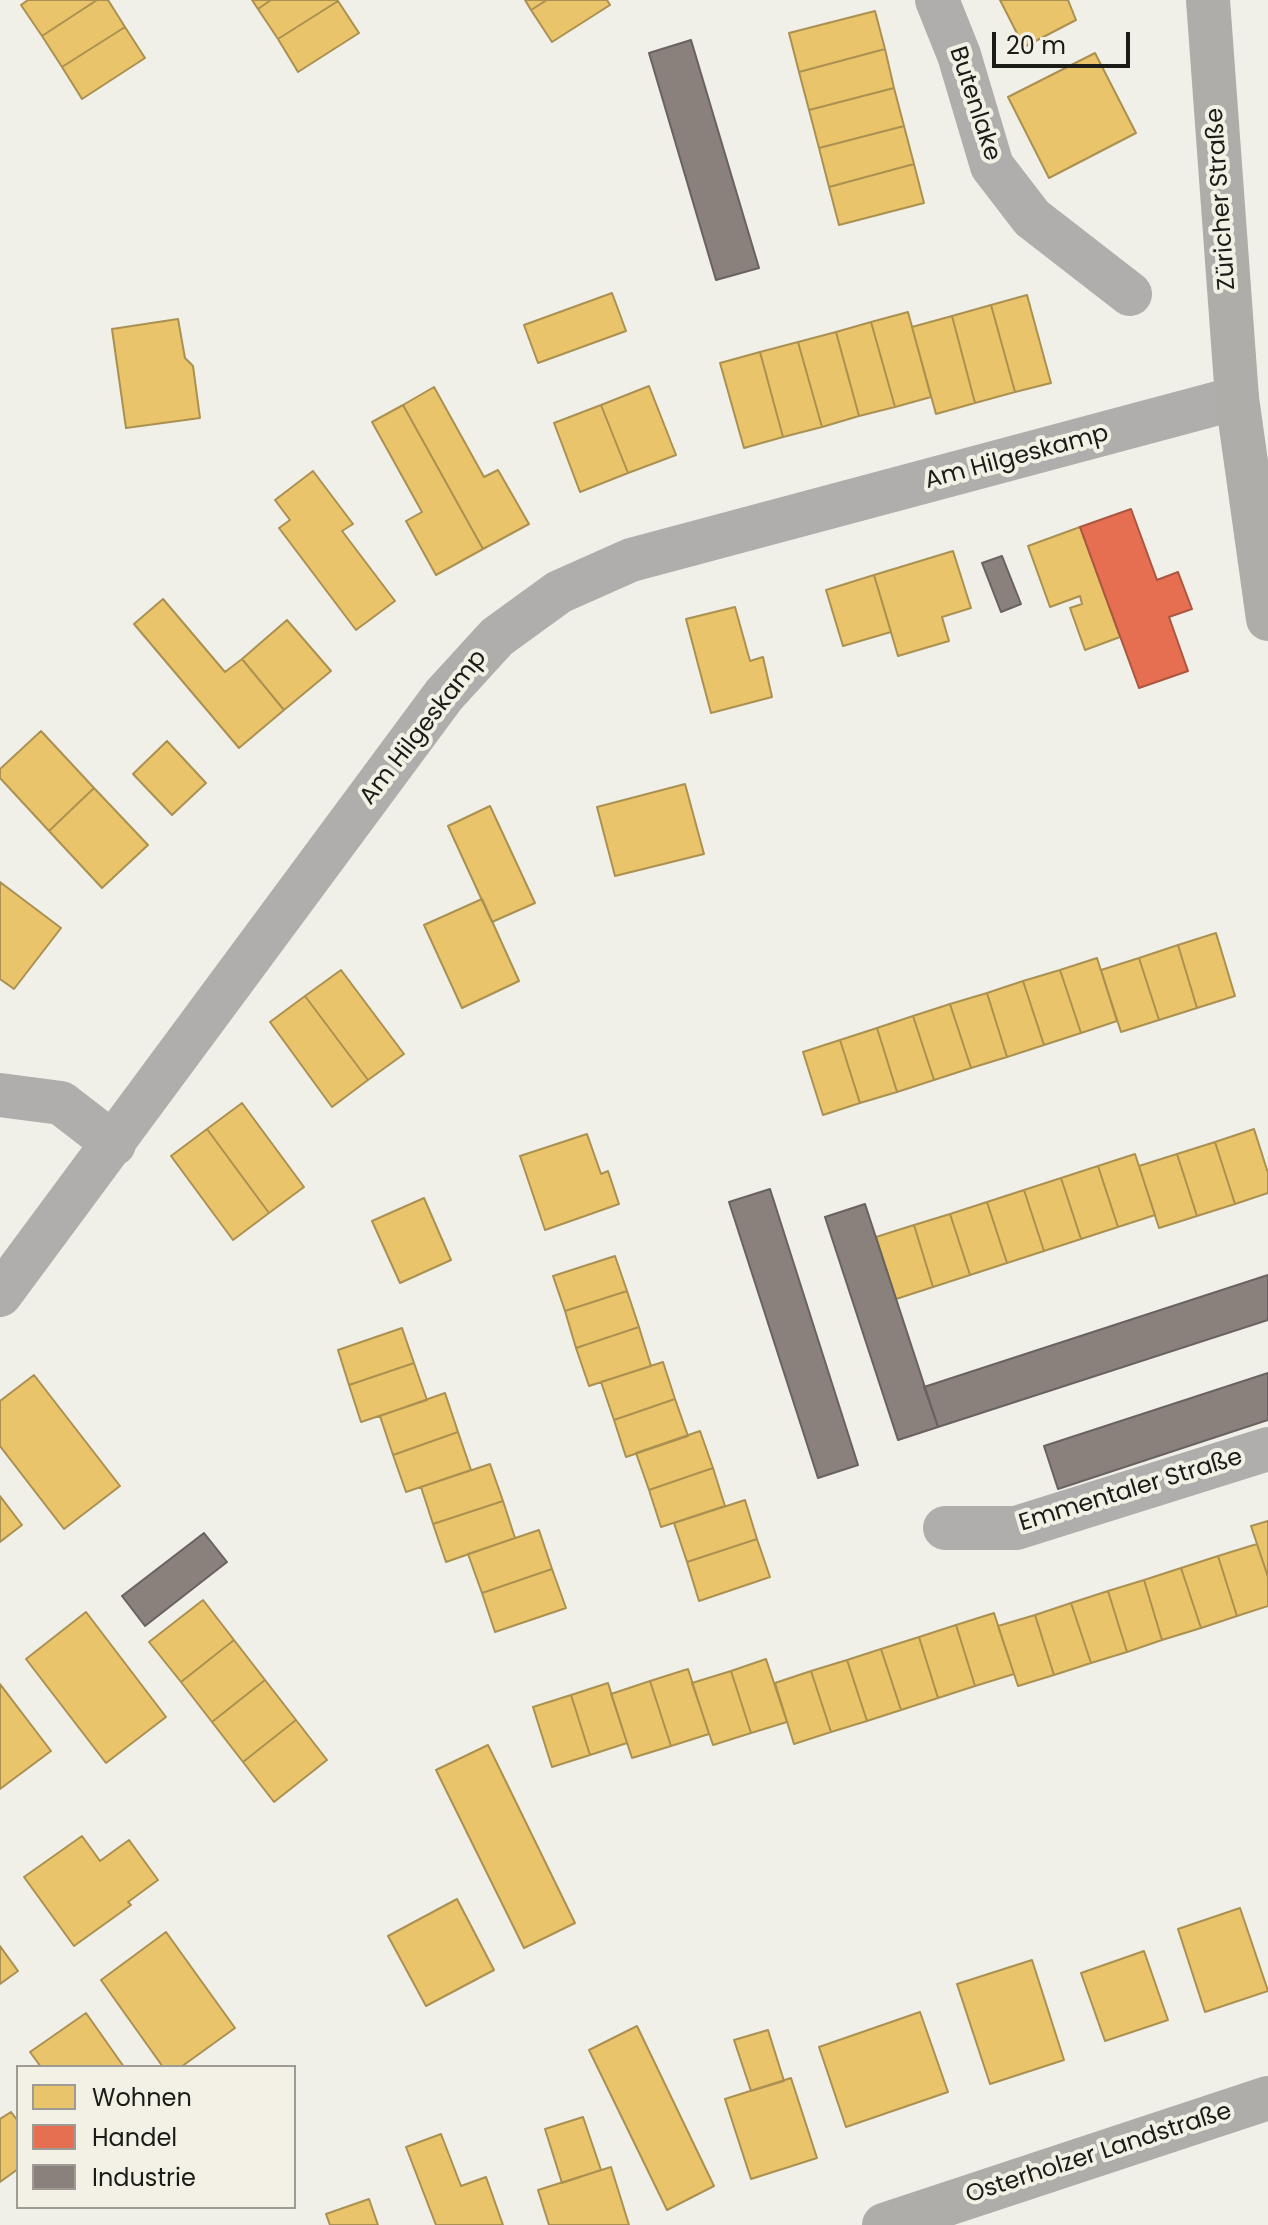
<!DOCTYPE html>
<meta charset="utf-8">
<style>
body{margin:0}
#map{position:relative;width:1268px;height:2225px;overflow:hidden;background:#f0efe8;font-family:Poppins,sans-serif}
canvas{display:block}
.legend{position:absolute;left:16px;top:2065px;width:280px;height:144px;box-sizing:border-box;background:#f3f1e5;border:2px solid #9d9b93;margin:0;padding:10px 14px;list-style:none;font-size:24px;color:#1b1b17}
.legend li{display:flex;align-items:center;gap:16px;height:40px}
.legend b{width:40px;border:2px solid #9d9b93}
.scale{position:absolute;left:992px;top:32px;width:138px;height:36px;box-sizing:border-box;border:4px solid #1b1b17;border-top:0;padding-left:10px;font-size:24px;line-height:28px;white-space:nowrap;color:#1b1b17;-webkit-text-stroke:6px #f3f1e5;paint-order:stroke}
</style>
<div id="map">
<canvas width="1268" height="2225"></canvas>
<ul class="legend">
<li><b style="height:22px;background:#e9c46a"></b>Wohnen</li>
<li><b style="height:22px;background:#e76f51"></b>Handel</li>
<li><b style="height:22px;background:#8a817c"></b>Industrie</li>
</ul>
<div class="scale">20 m</div>
</div>
<script>
const ctx = document.querySelector('canvas').getContext('2d');
ctx.lineJoin = 'round';
function fill(path, color) { ctx.fillStyle = color; ctx.fill(path, 'evenodd'); }
const shape = rows => new Path2D(rows.map(r => 'M' + r).join(''));
function trace(path, color, width, dash) { ctx.strokeStyle = color; ctx.lineWidth = width; ctx.lineCap = dash ? 'butt' : 'round'; ctx.setLineDash(dash || []); ctx.stroke(path); }
function write(font, color, halo, rows, align = 'center') {
  ctx.font = font + ' Poppins,sans-serif'; ctx.lineWidth = 8; ctx.setLineDash([]); ctx.textBaseline = 'middle'; ctx.strokeStyle = halo; ctx.fillStyle = color; for (const [text, x, y, turn = 0] of rows) {
    ctx.save(); ctx.translate(x, y); ctx.rotate((+turn || 0) * Math.PI / 180); ctx.textAlign = isNaN(turn) ? turn : align; if (halo) ctx.strokeText(text, 0, 0); ctx.fillText(text, 0, 0); ctx.restore();
  }
}
const homes = shape([
 [28,0,97,0,42,36,21,5,28,0],
 [97,0,108,0,125,27,62,67,42,36,97,0],
 [252,0,271,0,258,9,252,0],
 [271,0,338,0,338,1,278,39,258,9,271,0],
 [525,0,547,0,531,10,525,0],
 [547,0,607,0,610,5,552,42,531,10,547,0],
 [1000,0,1068,0,1076,20,1024,47,1000,0],
 [338,1,359,33,298,72,278,39,338,1],
 [875,11,885,49,799,72,789,33,875,11],
 [125,27,145,58,82,99,62,67,125,27],
 [885,49,894,88,809,110,799,72,885,49],
 [1095,53,1136,133,1049,178,1008,97,1095,53],
 [894,88,904,126,819,148,809,110,894,88],
 [904,126,914,164,829,187,819,148,904,126],
 [914,164,924,203,839,225,829,187,914,164],
 [612,293,626,331,538,363,524,325,612,293],
 [1027,295,1051,383,1015,392,991,305,1027,295],
 [991,305,1015,392,975,403,952,316,991,305],
 [908,312,931,397,895,407,871,322,908,312],
 [952,316,975,403,936,414,912,327,952,316],
 [178,319,185,358,193,366,200,418,126,428,112,329,178,319],
 [871,322,895,407,859,416,836,332,871,322],
 [836,332,859,416,822,427,798,342,836,332],
 [798,342,822,427,783,437,760,352,798,342],
 [760,352,783,437,744,448,720,363,760,352],
 [649,386,676,455,628,473,601,405,649,386],
 [434,387,484,477,498,470,529,524,483,549,403,405,434,387],
 [403,405,483,549,436,575,406,521,422,512,372,422,403,405],
 [601,405,628,473,580,492,554,423,601,405],
 [313,471,353,524,342,531,395,601,356,630,279,528,290,520,275,500,313,471],
 [1080,527,1120,637,1085,650,1070,608,1082,604,1080,596,1050,607,1028,546,1080,527],
 [953,551,971,608,942,617,949,641,898,656,874,575,953,551],
 [874,575,891,632,843,646,826,590,874,575],
 [163,599,225,672,242,659,284,710,239,748,134,624,163,599],
 [735,607,750,661,763,657,772,697,711,713,686,619,735,607],
 [287,620,331,671,284,710,242,659,287,620],
 [41,731,94,788,49,831,0,778,0,769,41,731],
 [167,741,206,783,172,815,133,774,167,741],
 [685,784,704,854,615,876,597,807,685,784],
 [94,788,148,845,102,888,49,831,94,788],
 [490,806,535,903,492,922,448,826,490,806],
 [0,882,61,928,14,989,0,979,0,882],
 [482,899,519,981,462,1008,424,925,482,899],
 [1216,933,1235,996,1197,1008,1178,945,1216,933],
 [1178,945,1197,1008,1159,1020,1139,958,1178,945],
 [1097,958,1117,1021,1081,1033,1060,970,1097,958],
 [1139,958,1159,1020,1121,1032,1101,970,1139,958],
 [341,970,404,1054,368,1080,305,996,341,970],
 [1060,970,1081,1033,1044,1045,1023,981,1060,970],
 [1023,981,1044,1045,1007,1057,987,993,1023,981],
 [987,993,1007,1057,971,1068,950,1004,987,993],
 [305,996,368,1080,332,1107,270,1022,305,996],
 [950,1004,971,1068,934,1080,913,1016,950,1004],
 [913,1016,934,1080,897,1092,877,1028,913,1016],
 [877,1028,897,1092,860,1103,840,1040,877,1028],
 [840,1040,860,1103,823,1115,803,1052,840,1040],
 [242,1103,304,1187,269,1213,207,1129,242,1103],
 [207,1129,269,1213,233,1240,171,1156,207,1129],
 [1254,1129,1268,1173,1268,1193,1235,1204,1215,1142,1254,1129],
 [587,1134,601,1174,608,1171,619,1204,545,1230,520,1156,587,1134],
 [1215,1142,1235,1204,1197,1216,1177,1154,1215,1142],
 [1135,1154,1155,1215,1118,1227,1098,1166,1135,1154],
 [1177,1154,1197,1216,1159,1228,1139,1166,1177,1154],
 [1098,1166,1118,1227,1081,1239,1061,1178,1098,1166],
 [1061,1178,1081,1239,1044,1251,1024,1190,1061,1178],
 [1024,1190,1044,1251,1007,1263,987,1202,1024,1190],
 [424,1198,451,1260,400,1283,372,1221,424,1198],
 [987,1202,1007,1263,970,1275,950,1214,987,1202],
 [950,1214,970,1275,933,1287,914,1225,950,1214],
 [914,1225,933,1287,896,1299,876,1237,914,1225],
 [615,1256,627,1291,565,1311,553,1276,615,1256],
 [627,1291,639,1327,576,1348,565,1311,627,1291],
 [639,1327,651,1366,589,1386,576,1348,639,1327],
 [402,1328,414,1363,349,1385,338,1350,402,1328],
 [663,1362,675,1399,614,1420,601,1382,663,1362],
 [414,1363,427,1400,361,1422,349,1385,414,1363],
 [34,1375,120,1486,64,1529,0,1446,0,1401,34,1375],
 [445,1393,458,1432,393,1455,380,1416,445,1393],
 [675,1399,688,1436,626,1457,614,1420,675,1399],
 [700,1431,713,1468,649,1490,636,1453,700,1431],
 [458,1432,471,1470,406,1492,393,1455,458,1432],
 [490,1464,503,1501,433,1524,421,1487,490,1464],
 [713,1468,725,1506,661,1527,649,1490,713,1468],
 [0,1496,22,1525,0,1542,0,1496],
 [745,1500,757,1539,687,1562,674,1523,745,1500],
 [503,1501,515,1538,446,1562,433,1524,503,1501],
 [1268,1521,1268,1577,1251,1526,1268,1521],
 [539,1530,552,1569,482,1593,468,1554,539,1530],
 [757,1539,770,1577,699,1601,687,1562,757,1539],
 [1257,1544,1268,1577,1268,1606,1237,1616,1218,1556,1257,1544],
 [1218,1556,1237,1616,1201,1628,1181,1568,1218,1556],
 [1181,1568,1201,1628,1162,1640,1144,1580,1181,1568],
 [552,1569,566,1608,495,1632,482,1593,552,1569],
 [1144,1580,1162,1640,1127,1652,1108,1591,1144,1580],
 [1108,1591,1127,1652,1091,1663,1071,1603,1108,1591],
 [203,1600,234,1640,181,1682,149,1642,203,1600],
 [1071,1603,1091,1663,1054,1675,1035,1615,1071,1603],
 [86,1612,166,1717,106,1763,26,1659,86,1612],
 [994,1613,1014,1674,975,1686,956,1625,994,1613],
 [1035,1615,1054,1675,1018,1686,998,1626,1035,1615],
 [956,1625,975,1686,938,1698,919,1637,956,1625],
 [919,1637,938,1698,901,1710,881,1649,919,1637],
 [234,1640,265,1680,212,1722,181,1682,234,1640],
 [881,1649,901,1710,867,1721,847,1660,881,1649],
 [766,1659,787,1722,751,1733,731,1671,766,1659],
 [847,1660,867,1721,831,1732,811,1671,847,1660],
 [688,1669,709,1734,671,1746,650,1681,688,1669],
 [731,1671,751,1733,713,1745,692,1683,731,1671],
 [811,1671,831,1732,794,1744,775,1683,811,1671],
 [265,1680,296,1720,243,1762,212,1722,265,1680],
 [650,1681,671,1746,632,1758,611,1694,650,1681],
 [608,1683,627,1743,590,1755,571,1695,608,1683],
 [0,1684,51,1751,0,1789,0,1684],
 [571,1695,590,1755,552,1767,533,1707,571,1695],
 [296,1720,327,1760,274,1802,243,1762,296,1720],
 [488,1745,575,1923,524,1948,436,1770,488,1745],
 [82,1836,100,1861,129,1840,158,1880,128,1902,131,1905,74,1946,24,1877,82,1836],
 [457,1899,494,1970,426,2006,388,1936,457,1899],
 [1240,1908,1268,1991,1205,2012,1178,1929,1240,1908],
 [166,1932,235,2028,181,2067,163,2067,101,1980,166,1932],
 [0,1946,18,1971,0,1984,0,1946],
 [1144,1951,1168,2020,1105,2041,1081,1973,1144,1951],
 [1032,1960,1064,2060,990,2084,957,1984,1032,1960],
 [920,2012,948,2092,846,2127,819,2047,920,2012],
 [86,2013,124,2067,41,2067,30,2052,86,2013],
 [637,2026,714,2186,667,2210,589,2050,637,2026],
 [768,2030,784,2081,751,2091,734,2040,768,2030],
 [791,2078,817,2158,751,2179,725,2099,791,2078],
 [11,2112,18,2121,18,2169,0,2182,0,2119,11,2112],
 [583,2117,601,2170,562,2183,545,2129,583,2117],
 [441,2134,461,2186,486,2177,503,2225,436,2225,406,2147,441,2134],
 [611,2167,629,2225,549,2225,538,2190,611,2167],
 [369,2199,378,2225,330,2225,326,2214,369,2199]
]);
const shops = shape([
 [1131,509,1157,580,1178,572,1192,609,1169,617,1188,671,1139,688,1080,527,1131,509]
]);
const industry = shape([
 [691,40,759,268,716,280,649,53,691,40],
 [1002,556,1021,604,1001,612,982,563,1002,556],
 [770,1189,858,1465,818,1478,729,1202,770,1189],
 [865,1204,938,1427,898,1440,825,1217,865,1204],
 [1268,1275,1268,1320,938,1427,924,1387,1268,1275],
 [1268,1373,1268,1420,1058,1489,1044,1446,1268,1373],
 [204,1533,227,1562,145,1626,122,1596,204,1533]
]);
const street = shape([
 [937,0,959,55,992,166,1032,218,1130,294],
 [0,1095,61,1103,114,1144],
 [0,1295,444,695,497,637,559,592,631,560,1237,398],
 [945,1528,1016,1528,1268,1449]
]);
const secondary = shape([
 [1208,0,1237,398,1268,619],
 [884,2225,1268,2098]
]);
const streetNames = [
 ["Butenlake",974,104,72],
 ["Züricher Straße",1222,199,-94],
 ["Am Hilgeskamp",1017,458,-15],
 ["Am Hilgeskamp",424,728,-52],
 ["Emmentaler Straße",1131,1491,-17],
 ["Osterholzer Landstraße",1099,2154,-18]
];
fill(homes, '#e9c46a');
trace(homes, '#ab9151', 2);
fill(shops, '#e76f51');
trace(shops, '#aa5640', 2);
fill(industry, '#8a817c');
trace(industry, '#69625e', 2);
trace(street, '#afaeac', 44);
trace(secondary, '#afadaa', 44);
write('24px', '#1b1b17', '#f3f1e5', streetNames);
</script>
